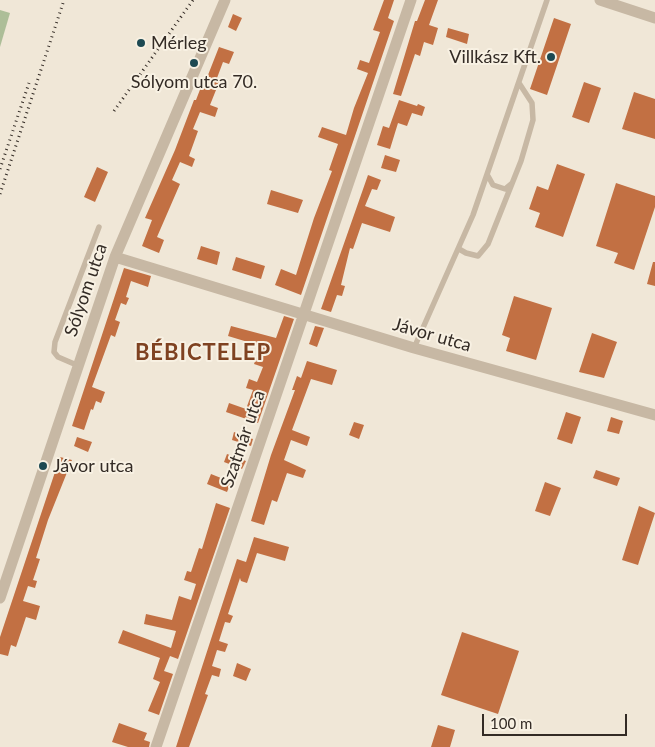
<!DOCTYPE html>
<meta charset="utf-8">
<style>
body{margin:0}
#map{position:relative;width:655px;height:747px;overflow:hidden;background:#f0e7d7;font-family:Lato,sans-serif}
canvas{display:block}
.scale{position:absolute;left:482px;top:714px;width:145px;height:22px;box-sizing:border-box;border:2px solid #332b25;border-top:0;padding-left:6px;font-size:15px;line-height:18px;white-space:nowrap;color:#332b25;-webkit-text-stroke:4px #f8f1e3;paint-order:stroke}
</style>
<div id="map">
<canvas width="655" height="747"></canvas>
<div class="scale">100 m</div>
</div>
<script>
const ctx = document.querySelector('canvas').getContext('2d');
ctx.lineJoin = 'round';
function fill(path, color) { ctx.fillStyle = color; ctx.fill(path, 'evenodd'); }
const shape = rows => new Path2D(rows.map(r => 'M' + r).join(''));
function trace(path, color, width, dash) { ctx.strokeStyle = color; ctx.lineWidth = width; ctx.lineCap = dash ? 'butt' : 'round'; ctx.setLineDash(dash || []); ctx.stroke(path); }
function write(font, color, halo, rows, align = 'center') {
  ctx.font = font + ' Lato,sans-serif'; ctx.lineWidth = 4; ctx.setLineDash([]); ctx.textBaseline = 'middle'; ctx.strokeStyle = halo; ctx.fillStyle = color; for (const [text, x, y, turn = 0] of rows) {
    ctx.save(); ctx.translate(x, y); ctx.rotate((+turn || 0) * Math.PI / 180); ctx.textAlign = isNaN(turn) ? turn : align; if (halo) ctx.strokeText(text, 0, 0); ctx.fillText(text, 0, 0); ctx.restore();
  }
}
const green = shape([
 [0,10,10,13,0,47]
]);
const building = shape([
 [384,0,394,0,388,18,394,21,301,295,275,285,281,269,296,275,314,218,332,171,329,170,338,144,318,137,322,127,346,135,354,108,368,73,357,69,360,60,369,63,380,32,373,30],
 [425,0,438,0,429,25,438,28,433,45,424,42,420,56,415,54,401,96,393,94,415,21,417,21],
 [233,14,242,18,236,31,228,27],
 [554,18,571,24,547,95,530,89],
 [448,28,469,34,467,44,446,37],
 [219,47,234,52,229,64,223,62,217,78,220,80,210,105,218,108,215,117,200,112,193,129,198,131,189,156,195,159,192,167,180,162,172,180,180,184,157,237,164,240,159,253,142,246,152,220,145,218,175,150,194,100,196,100,206,74,208,75],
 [584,82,601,88,589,123,572,117],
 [634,92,655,99,655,139,622,129],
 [399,100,417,106,418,104,425,107,422,116,412,113,407,126,398,123,390,149,377,145,383,126,389,128],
 [385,155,400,160,396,172,381,168],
 [557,164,585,174,563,237,535,227,540,213,529,209,537,186,548,190],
 [97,167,108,172,95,202,84,197],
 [368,175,381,180,377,190,372,189,365,206,395,217,390,232,362,223,353,249,350,248,341,285,345,286,342,296,337,295,331,312,321,309],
 [616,183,655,196,655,207,634,270,614,263,618,253,596,246],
 [271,190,303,200,298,213,267,204],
 [201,246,220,252,217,265,197,259],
 [236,257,265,266,261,279,232,270],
 [653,262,655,262,655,286,647,284],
 [124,268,151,276,148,287,131,281,126,297,129,298,126,305,121,303,115,320,120,322,115,337,111,335,92,387,105,392,101,403,96,401,93,410,91,409,84,430,72,426],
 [514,296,552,308,536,360,506,351,510,338,502,335],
 [284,316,294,319,258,423,226,412,229,403,246,409,253,390,246,388,249,379,257,382,263,367,254,364,261,346,228,336,231,326,276,338],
 [315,326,324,328,317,347,309,344],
 [592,333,617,342,604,378,579,372],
 [307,361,337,370,332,385,311,379,292,430,310,437,307,446,291,440,284,460,306,470,303,478,287,473,277,502,272,500,264,525,251,521,271,455,295,390,292,390,297,376,301,378],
 [566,412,581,417,572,444,557,439],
 [611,417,623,421,619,434,607,431],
 [354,422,364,425,359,439,349,435],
 [234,432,253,439,251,446,232,440],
 [77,437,92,442,88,452,74,446],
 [227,454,246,461,242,469,224,462],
 [60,457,72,460,48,520,36,558,40,559,33,580,37,581,35,588,28,586,23,601,40,606,36,620,26,617,16,647,11,645,8,656,0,654,0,637],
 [596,470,620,478,617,486,593,478],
 [211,474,231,482,227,492,207,484],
 [545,482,561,488,550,516,535,511],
 [216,503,230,508,178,659,170,656,164,671,173,674,159,715,148,711,160,682,153,679,160,658,118,643,123,630,171,648,176,631,144,624,146,614,172,620,179,596,191,600,196,584,184,580,187,571,191,572,199,548,202,549],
 [639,506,655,513,638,565,622,560],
 [254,537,289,547,285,561,257,553,247,583,241,581,240,578,228,614,233,616,230,623,225,622,219,641,228,644,225,652,217,650,212,666,221,669,219,677,212,675,205,694,208,695,189,747,176,747,237,559,246,562],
 [462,632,519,651,498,714,441,695],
 [237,663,251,669,246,681,233,676],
 [119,723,147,733,144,740,150,742,149,747,128,747,112,742],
 [438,725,455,730,450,747,431,747]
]);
const lane = shape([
 [488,176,493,185,505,189,511,184],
 [459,249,466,253,478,256,488,244,521,161,533,120,532,103,519,83],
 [414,348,473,215,547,0],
 [79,366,58,357,54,352,55,342,99,227]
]);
const street = shape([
 [600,0,655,18],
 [115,257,414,348,655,415],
 [0,598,115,257,225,0],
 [156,747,411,0]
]);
const rail = shape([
 [114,111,193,0],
 [0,169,29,83],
 [0,194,64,0]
]);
const markers = [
 [141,43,5,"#1d4952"],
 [551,57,5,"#1d4952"],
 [194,63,5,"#1d4952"],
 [43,466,5,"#1d4952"]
];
const poiNames = [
 ["Mérleg",151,43],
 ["Villkász Kft.",541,57,"right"],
 ["Sólyom utca 70.",194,82,"center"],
 ["Jávor utca",53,466]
];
const streetNames = [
 ["Sólyom utca",86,290,-71],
 ["Jávor utca",432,335,16],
 ["Szatmár utca",243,439,-71]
];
const districtNames = [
 ["BÉBICTELEP",203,353]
];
fill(green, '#adbe98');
fill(building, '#c27043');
trace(lane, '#c7b8a4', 5.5);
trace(street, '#c7b8a4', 11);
trace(rail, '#332b25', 3, [1, 4]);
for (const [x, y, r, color] of markers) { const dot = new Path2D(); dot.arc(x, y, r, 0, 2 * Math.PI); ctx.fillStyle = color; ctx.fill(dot); trace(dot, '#f8f1e3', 2); }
write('18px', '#332b25', '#f8f1e3', poiNames, 'left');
write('18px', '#332b25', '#f8f1e3', streetNames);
ctx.letterSpacing = '1px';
write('bold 22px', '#7f4221', '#f8f1e3', districtNames);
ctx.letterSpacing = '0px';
</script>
